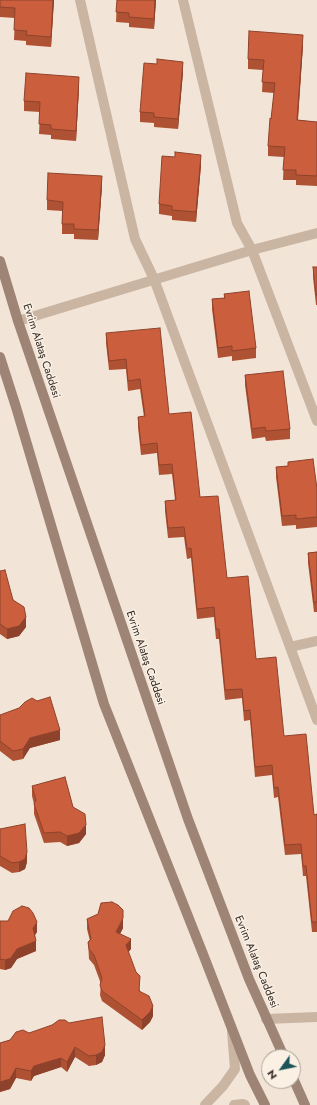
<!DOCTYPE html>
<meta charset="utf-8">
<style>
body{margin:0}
#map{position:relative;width:317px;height:1105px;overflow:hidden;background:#f2e5d8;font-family:Jost,sans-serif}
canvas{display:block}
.north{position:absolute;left:261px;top:1049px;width:40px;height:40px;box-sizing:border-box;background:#faf0e4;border:1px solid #aba198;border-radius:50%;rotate:237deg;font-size:11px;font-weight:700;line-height:16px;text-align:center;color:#352a26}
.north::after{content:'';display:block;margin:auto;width:14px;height:18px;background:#1a5458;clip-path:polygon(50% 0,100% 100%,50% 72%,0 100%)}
</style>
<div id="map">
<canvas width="317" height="1105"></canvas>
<div class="north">N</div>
</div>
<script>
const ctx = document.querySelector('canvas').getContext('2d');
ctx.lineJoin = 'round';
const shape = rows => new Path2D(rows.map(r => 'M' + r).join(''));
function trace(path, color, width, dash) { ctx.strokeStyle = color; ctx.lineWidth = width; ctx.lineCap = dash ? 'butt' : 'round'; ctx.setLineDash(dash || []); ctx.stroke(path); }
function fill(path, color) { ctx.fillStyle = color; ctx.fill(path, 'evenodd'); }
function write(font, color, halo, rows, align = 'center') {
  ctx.font = font + ' Jost,sans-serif'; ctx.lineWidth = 3; ctx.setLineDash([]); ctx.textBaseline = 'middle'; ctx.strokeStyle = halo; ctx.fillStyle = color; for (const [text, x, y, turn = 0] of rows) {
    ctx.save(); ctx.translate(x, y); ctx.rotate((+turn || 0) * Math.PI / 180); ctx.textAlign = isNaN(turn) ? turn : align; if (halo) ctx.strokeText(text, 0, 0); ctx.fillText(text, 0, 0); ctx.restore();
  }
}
const service = shape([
 [80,0,135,239,154,279,317,720],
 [183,0,237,223,252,250,317,421],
 [18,321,252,250,317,233],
 [290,647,317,641]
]);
const minor = shape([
 [266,1019,317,1017],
 [205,1105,223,1086,235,1069,232,1031],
 [234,1105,243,1104,245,1105]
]);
const secondary = shape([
 [0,261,18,321,188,819,249,979,284,1057],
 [0,357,16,407,104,704,203,954,250,1075,265,1105],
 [293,1078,305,1105]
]);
const wall = shape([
 [0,0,54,0,51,47,26,45,26,41,14,40,15,18,0,17],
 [117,0,156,0,154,29,129,27,129,23,116,22],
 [303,45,298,120,317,122,317,186,296,185,296,180,283,180,284,157,268,156,268,146,274,93,262,92,263,70,248,69,248,59],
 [183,72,178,129,154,127,154,123,140,122,140,112],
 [79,87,76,141,51,139,51,135,39,134,40,112,24,111,24,101],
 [175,157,201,165,196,222,172,220,172,216,159,214,159,204],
 [102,186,98,240,74,239,74,234,62,234,62,211,47,210,47,200],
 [313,267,317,267,317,305,316,305,313,277],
 [224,294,256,348,256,358,232,361,232,356,218,358,212,309,212,299,224,298],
 [106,333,169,414,200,497,227,578,284,736,314,815,317,814,317,932,312,932,306,876,303,876,301,854,285,855,278,797,274,798,272,775,255,777,250,720,244,721,242,698,225,700,219,639,216,639,214,617,197,619,191,558,187,559,184,537,168,538,165,511,165,501,175,500,172,474,159,475,157,453,141,455,138,427,138,417,144,417,140,389,128,391,126,369,109,370,106,343],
 [245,375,290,429,290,439,266,441,265,437,252,439,245,385],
 [288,462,317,489,317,527,296,529,296,525,282,526,276,477,276,467,288,466],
 [317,552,317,612,314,612,308,563,308,553],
 [0,571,26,627,19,636,7,639,0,634],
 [0,715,60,740,30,748,23,759,13,761,0,751],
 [32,786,73,807,86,834,79,843,67,846,60,842,44,843,34,814,34,804,32,796],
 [0,829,27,862,25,869,19,872,12,873,0,866],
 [87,919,123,928,120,934,131,949,128,952,140,991,153,1016,150,1022,142,1030,102,1001,100,995,101,984,94,965,89,959,88,942,90,941,87,929],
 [0,921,37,932,35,935,36,951,17,959,11,968,5,970,0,969],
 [29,1033,105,1055,102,1062,96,1065,89,1066,75,1057,67,1072,61,1067,34,1076,31,1081,16,1078,10,1089,0,1092,0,1043,10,1040]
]);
const shadedWall = shape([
 [53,0,54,0,51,47,51,37],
 [155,0,156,0,154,29,154,19],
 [303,35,303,45,297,130,297,120],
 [183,62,183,72,178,129,178,119],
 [79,77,79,87,76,141,76,131],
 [201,155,201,165,196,222,196,212],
 [102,176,102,186,98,240,98,230],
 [26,617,26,627,19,636,7,639,7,629],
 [60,730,60,740,30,748,23,759,23,749,30,738],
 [86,825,86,834,79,843,67,846,67,836],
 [27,852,27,862,25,869,19,872,19,862],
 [123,918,123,928,116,942,116,932],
 [37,922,37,932,33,938,33,928],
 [131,939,131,949,126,955,126,945],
 [36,941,36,951,17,959,11,968,5,970,5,960,17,949],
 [153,1006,153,1016,150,1022,142,1030,142,1020],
 [105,1045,105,1055,102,1062,96,1065,96,1055],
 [75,1047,75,1057,67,1072,67,1062],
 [61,1058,61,1067,34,1076,31,1081,31,1071,34,1066],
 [16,1068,16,1078,10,1089,0,1092,0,1082]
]);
const building = shape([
 [0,0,53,0,51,37,26,35,27,31,14,30,15,8,0,7,0,0],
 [117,0,155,0,154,19,129,17,129,13,116,12,117,0],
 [249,31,303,35,297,120,317,122,317,176,296,175,296,170,283,170,285,147,268,146,270,118,271,119,275,83,262,82,264,60,248,59,249,31],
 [157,59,183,62,178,119,154,117,154,113,140,112,144,63,157,64,157,59],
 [26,73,79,77,76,131,51,129,51,125,39,124,40,102,24,101,26,73],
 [175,152,201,155,196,212,172,210,172,206,159,204,162,156,175,157,175,152],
 [48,173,102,176,98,230,74,229,74,224,62,224,63,202,47,200,48,173],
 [313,267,317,267,317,295,316,295,313,267],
 [249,291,256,348,232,351,232,346,218,348,212,299,225,298,224,294,249,291],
 [160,328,169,414,191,412,200,497,218,496,227,578,248,576,256,659,276,657,284,736,306,734,314,815,317,814,317,922,312,922,306,866,303,866,301,844,285,845,278,787,274,788,272,765,255,767,250,710,244,711,242,689,225,690,219,629,216,629,214,607,197,609,191,548,187,549,184,527,168,528,165,501,176,500,172,464,159,465,157,443,141,445,138,417,145,416,140,379,128,381,126,359,109,361,106,333,160,328],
 [283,371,290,429,266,431,265,427,252,429,245,375,283,371],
 [313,459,317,489,317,517,296,519,296,515,282,516,276,467,288,466,288,462,313,459],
 [317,552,317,602,314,602,308,553,317,552],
 [5,570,13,600,24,607,26,617,19,626,7,629,0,624,0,571,5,570],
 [50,697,60,730,30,738,23,749,13,751,0,741,0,715,19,708,25,702,32,698,37,701,50,697],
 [65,777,73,807,85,814,86,825,79,833,67,836,60,832,44,833,34,804,36,800,32,786,65,777],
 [25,824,27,852,25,859,19,862,12,863,0,856,0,829,25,824],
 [112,902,118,905,123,910,123,918,116,932,131,939,126,945,136,972,140,976,139,991,149,996,153,1006,150,1012,142,1020,102,991,100,985,102,978,94,955,89,949,88,942,91,939,87,919,98,914,101,903,112,902],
 [22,906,29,908,33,913,37,922,33,928,36,941,17,949,11,958,5,960,0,959,0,921,8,921,13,911,22,906],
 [102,1017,105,1045,102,1052,96,1055,89,1056,75,1047,67,1062,61,1058,34,1066,31,1071,16,1068,10,1079,0,1082,0,1043,10,1040,16,1032,23,1030,29,1033,52,1025,59,1020,65,1020,69,1023,102,1017]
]);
const streetNames = [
 ["Evrim Alataş Caddesi",41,351,72],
 ["Evrim Alataş Caddesi",145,658,71],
 ["Evrim Alataş Caddesi",256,962,68]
];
trace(service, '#cab5a3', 10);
trace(minor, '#cab5a3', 10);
trace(secondary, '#9e8475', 10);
fill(wall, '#af5234');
fill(shadedWall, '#8e422b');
fill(building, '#cb5f3d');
trace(building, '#8e422b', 1);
write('11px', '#352a26', '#faf0e4', streetNames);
</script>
